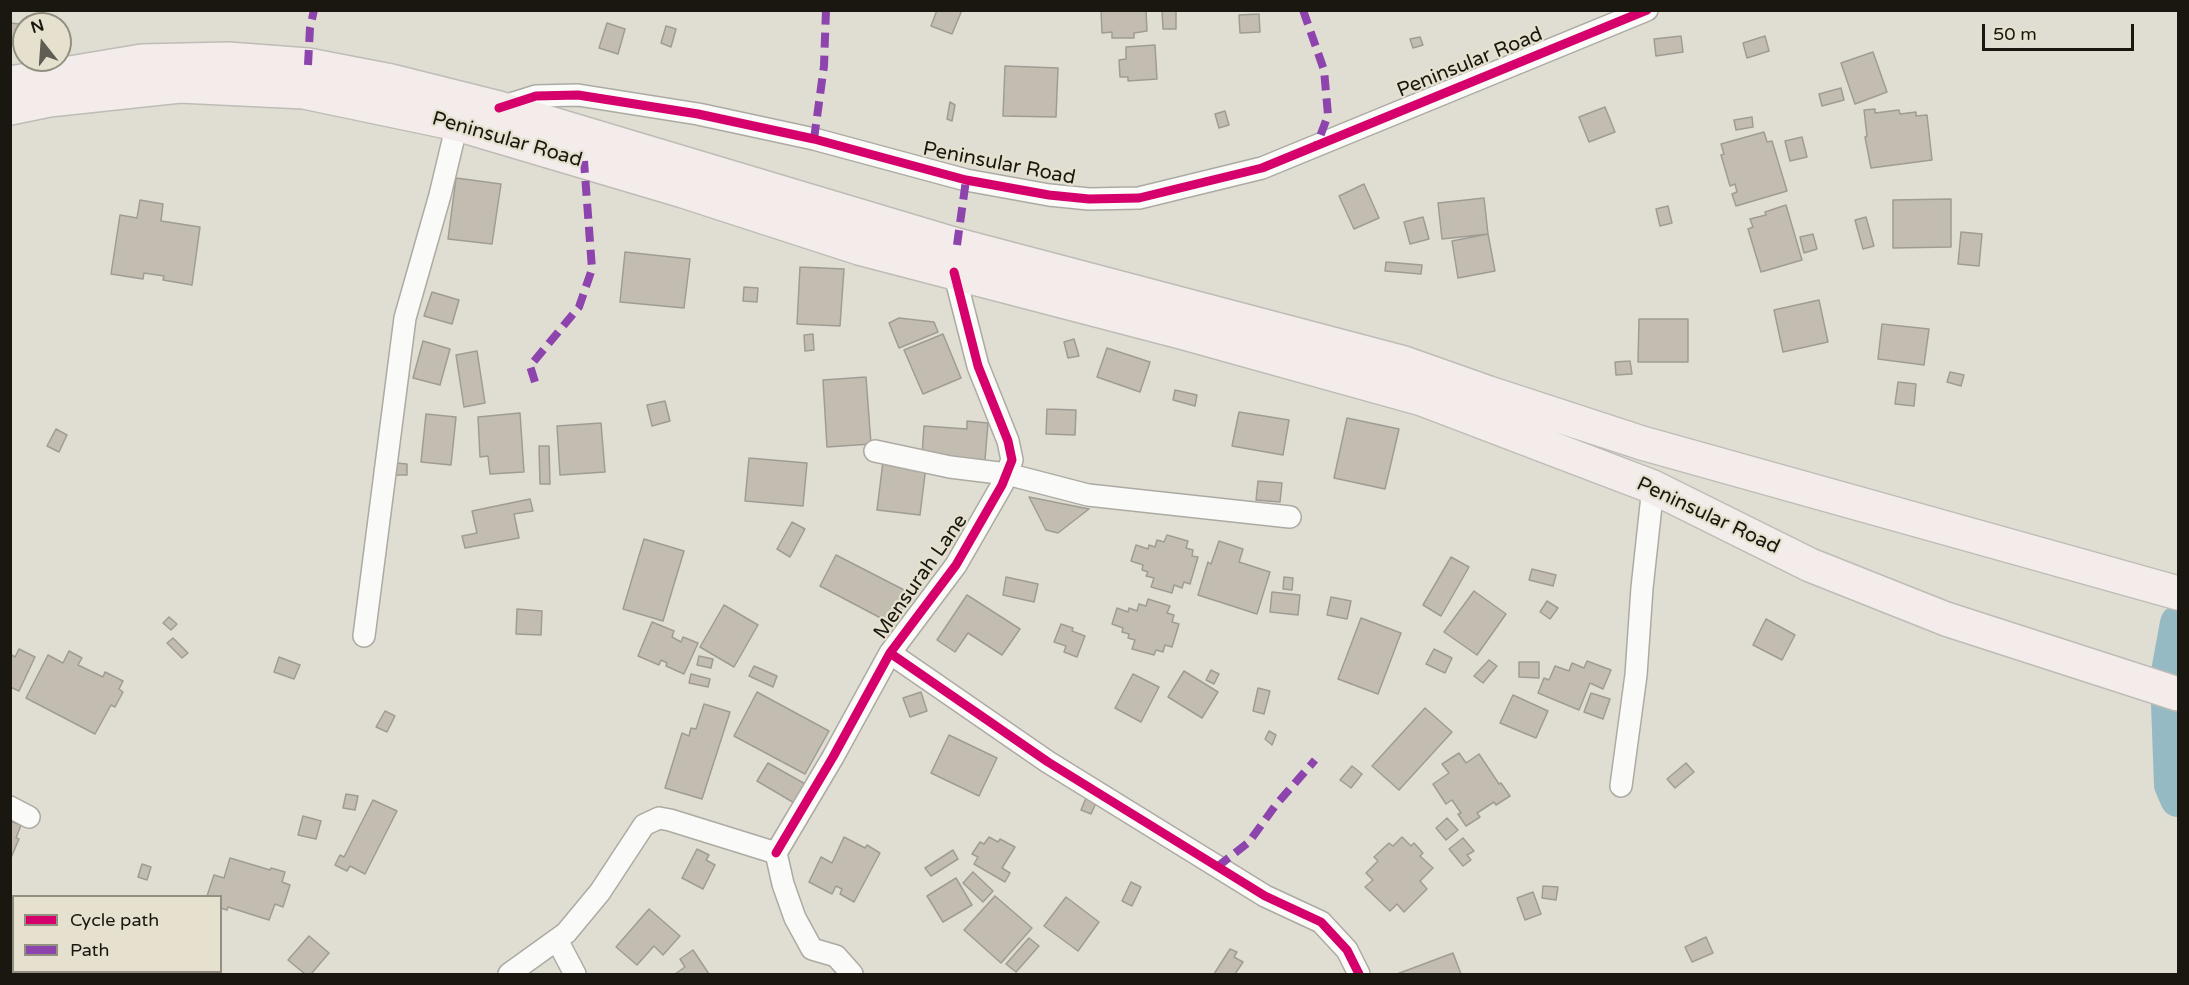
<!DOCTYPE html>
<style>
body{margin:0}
#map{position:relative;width:2189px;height:985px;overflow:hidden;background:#e0ded3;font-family:"Varela Round",sans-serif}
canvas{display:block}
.frame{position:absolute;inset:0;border:12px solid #191710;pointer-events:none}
.legend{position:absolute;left:12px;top:895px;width:210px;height:78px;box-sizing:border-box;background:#e5e1ce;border:2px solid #939082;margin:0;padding:8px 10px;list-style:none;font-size:18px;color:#191710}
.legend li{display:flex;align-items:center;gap:12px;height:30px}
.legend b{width:30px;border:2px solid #939082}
.north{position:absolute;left:12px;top:12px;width:60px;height:60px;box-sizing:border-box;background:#e5e1ce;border:2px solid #939082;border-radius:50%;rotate:343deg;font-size:16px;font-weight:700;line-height:24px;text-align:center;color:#191710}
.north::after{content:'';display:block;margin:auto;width:21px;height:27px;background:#5f5d54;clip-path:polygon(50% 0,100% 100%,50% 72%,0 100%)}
.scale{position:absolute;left:1982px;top:24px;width:152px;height:27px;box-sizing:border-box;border:3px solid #191710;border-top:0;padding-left:8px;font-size:18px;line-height:21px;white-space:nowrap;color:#191710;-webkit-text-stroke:4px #e5e1ce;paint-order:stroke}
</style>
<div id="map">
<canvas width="2189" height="985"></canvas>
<div class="frame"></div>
<ul class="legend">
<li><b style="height:8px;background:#d6006c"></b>Cycle path</li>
<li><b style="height:8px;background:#8e44ad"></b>Path</li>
</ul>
<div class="north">N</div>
<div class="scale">50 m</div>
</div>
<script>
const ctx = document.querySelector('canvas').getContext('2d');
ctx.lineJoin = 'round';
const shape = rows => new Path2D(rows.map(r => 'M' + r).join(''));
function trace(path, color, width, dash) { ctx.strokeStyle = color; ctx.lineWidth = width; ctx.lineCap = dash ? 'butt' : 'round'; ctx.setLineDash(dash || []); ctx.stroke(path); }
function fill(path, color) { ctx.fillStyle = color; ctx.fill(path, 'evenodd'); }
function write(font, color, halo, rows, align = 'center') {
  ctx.font = font + ' "Varela Round",sans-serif'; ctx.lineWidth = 4.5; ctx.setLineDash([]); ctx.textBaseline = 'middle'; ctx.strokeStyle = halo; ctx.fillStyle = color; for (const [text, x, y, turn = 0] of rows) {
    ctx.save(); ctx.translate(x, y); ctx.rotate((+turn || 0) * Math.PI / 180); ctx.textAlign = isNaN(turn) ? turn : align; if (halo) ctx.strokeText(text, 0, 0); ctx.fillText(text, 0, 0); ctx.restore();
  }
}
const river = shape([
 [2178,623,2168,677,2172,785,2178,799]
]);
const building = shape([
 [937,10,962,10,952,34,931,26,937,10],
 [1101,10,1146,10,1147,31,1134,33,1134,38,1112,38,1112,32,1102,33,1101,10],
 [1176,10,1176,29,1163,29,1162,11,1176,10],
 [1259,14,1260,32,1240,33,1239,15,1259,14],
 [10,23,20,24,18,39,10,38,10,23],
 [607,23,625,29,618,54,599,48,607,23],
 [666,26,676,29,671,47,661,43,666,26],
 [1681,36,1683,52,1656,56,1654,39,1681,36],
 [1765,36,1769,51,1747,58,1743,43,1765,36],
 [1420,37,1423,45,1413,48,1410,39,1420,37],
 [1155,45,1157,79,1128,81,1128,77,1120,77,1119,60,1126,59,1126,47,1155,45],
 [1873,52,1887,92,1855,104,1841,63,1873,52],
 [1005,66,1058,68,1056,117,1003,116,1005,66],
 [1841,88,1844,100,1822,106,1819,94,1841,88],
 [950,102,955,105,952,121,947,119,950,102],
 [1605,107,1615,132,1589,142,1579,117,1605,107],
 [1875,109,1875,113,1899,110,1900,114,1916,112,1916,116,1927,115,1932,160,1871,168,1865,137,1867,136,1864,110,1875,109],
 [1225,111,1229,125,1219,128,1215,114,1225,111],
 [1752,117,1753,127,1736,130,1734,120,1752,117],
 [1764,132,1767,142,1772,141,1787,191,1736,206,1732,194,1737,192,1735,184,1730,186,1721,155,1724,154,1721,144,1764,132],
 [1802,137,1807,157,1790,161,1785,141,1802,137],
 [456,178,501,184,492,244,448,239,456,178],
 [1364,184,1379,218,1354,229,1339,196,1364,184],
 [1484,198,1488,234,1442,239,1438,203,1484,198],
 [1951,199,1951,247,1893,248,1893,200,1951,199],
 [140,200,163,204,161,221,200,227,192,285,163,280,164,276,144,273,143,279,111,274,120,215,137,218,140,200],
 [1786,205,1802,260,1761,272,1748,229,1753,227,1750,219,1766,215,1765,212,1786,205],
 [1668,206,1672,223,1660,226,1656,209,1668,206],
 [1423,217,1429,239,1410,244,1404,222,1423,217],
 [1866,217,1874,246,1863,249,1855,220,1866,217],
 [1961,232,1982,234,1979,266,1958,264,1961,232],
 [1488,234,1495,271,1458,278,1452,241,1488,234],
 [1813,234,1817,249,1804,253,1800,237,1813,234],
 [625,252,690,259,684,308,620,302,625,252],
 [1386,262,1422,265,1421,274,1385,271,1386,262],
 [800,267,844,269,840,326,797,324,800,267],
 [744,287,758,288,757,302,743,301,744,287],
 [432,292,459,300,452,324,424,316,432,292],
 [1819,300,1828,342,1783,352,1774,310,1819,300],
 [899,318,934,322,938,332,899,348,889,323,899,318],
 [1639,319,1688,319,1688,362,1638,362,1639,319],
 [1882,324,1929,329,1924,365,1878,359,1882,324],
 [813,334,814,350,805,351,804,335,813,334],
 [943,334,961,378,923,394,904,350,943,334],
 [1074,339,1079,356,1068,358,1064,342,1074,339],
 [423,341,450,349,440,385,413,378,423,341],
 [1107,348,1150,362,1140,392,1097,377,1107,348],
 [477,351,485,403,464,407,456,355,477,351],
 [1630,361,1632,374,1616,375,1615,362,1630,361],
 [1950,372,1964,375,1961,386,1947,382,1950,372],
 [866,377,871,444,827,447,823,380,866,377],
 [1898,382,1916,384,1914,406,1895,404,1898,382],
 [1175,390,1197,395,1195,406,1173,400,1175,390],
 [665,401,670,421,652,426,647,405,665,401],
 [1047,409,1076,410,1075,435,1046,434,1047,409],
 [1239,412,1289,420,1283,455,1232,446,1239,412],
 [520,413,524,472,490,474,488,456,480,457,478,417,520,413],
 [426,414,456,417,451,465,421,462,426,414],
 [1347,418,1399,429,1385,489,1334,478,1347,418],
 [967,421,988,423,985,460,922,455,924,426,967,429,967,421],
 [601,423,605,472,560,475,557,426,601,423],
 [56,429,67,435,59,452,47,446,56,429],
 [539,446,549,446,550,484,540,484,539,446],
 [749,458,807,463,803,506,745,501,749,458],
 [883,461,926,466,920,515,877,510,883,461],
 [396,463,407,464,407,475,395,475,396,463],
 [1258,481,1282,483,1280,502,1256,500,1258,481],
 [1029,497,1089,509,1058,533,1046,530,1029,497],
 [530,499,533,511,514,514,519,538,465,548,462,536,477,533,472,511,530,499],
 [792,522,805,529,790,557,777,549,792,522],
 [1167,535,1188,541,1186,548,1193,550,1192,556,1198,557,1190,584,1184,582,1182,588,1174,585,1172,593,1151,587,1154,578,1146,576,1148,572,1142,570,1143,565,1131,561,1136,545,1148,549,1149,545,1155,547,1157,540,1164,542,1167,535],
 [644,539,684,551,663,621,623,609,644,539],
 [1219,541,1243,549,1239,562,1270,572,1257,614,1198,595,1208,562,1211,564,1219,541],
 [836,555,910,593,894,625,820,586,836,555],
 [1451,557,1469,567,1441,616,1423,605,1451,557],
 [1532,569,1556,575,1553,586,1529,580,1532,569],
 [1006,577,1038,584,1034,602,1003,595,1006,577],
 [1284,577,1293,578,1292,590,1283,589,1284,577],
 [1474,591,1506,614,1477,655,1444,632,1474,591],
 [1272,592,1300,595,1298,615,1270,612,1272,592],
 [967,595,1020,629,1002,655,968,633,955,652,937,640,967,595],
 [1331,597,1351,601,1347,619,1327,615,1331,597],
 [1148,599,1170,606,1167,613,1174,615,1172,622,1179,624,1172,647,1165,645,1163,652,1156,650,1154,655,1132,649,1135,640,1128,638,1129,634,1122,632,1123,628,1112,624,1117,608,1128,612,1129,608,1137,611,1139,604,1146,606,1148,599],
 [1547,601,1558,608,1550,619,1540,612,1547,601],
 [724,605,758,625,734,667,700,647,724,605],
 [517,609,542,611,541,635,516,634,517,609],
 [169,617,177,624,171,630,163,623,169,617],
 [1361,618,1401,633,1378,694,1338,679,1361,618],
 [1766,619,1795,635,1782,660,1753,645,1766,619],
 [652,622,674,631,672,637,681,642,683,637,698,643,684,674,666,666,667,663,661,660,659,665,638,656,652,622],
 [1061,624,1073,628,1072,631,1085,636,1077,657,1064,652,1066,646,1054,642,1061,624],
 [173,638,188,653,182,658,167,643,173,638],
 [19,649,35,657,19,691,10,687,10,654,15,657,19,649],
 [1434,649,1452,658,1445,673,1426,664,1434,649],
 [69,651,82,658,78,665,103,677,105,672,123,681,119,689,123,692,115,707,111,705,95,734,26,698,48,655,63,663,69,651],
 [699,656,713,659,711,668,697,665,699,656],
 [279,657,300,665,294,679,274,672,279,657],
 [1489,660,1497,666,1483,683,1474,676,1489,660],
 [1587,661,1611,670,1603,689,1590,683,1579,710,1538,693,1544,678,1549,680,1555,666,1569,671,1572,663,1584,668,1587,661],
 [1519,662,1539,662,1539,678,1519,677,1519,662],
 [754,666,777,676,773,687,749,676,754,666],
 [1211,670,1219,674,1214,684,1206,680,1211,670],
 [1184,671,1218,692,1202,718,1168,697,1184,671],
 [691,674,710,679,708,687,689,683,691,674],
 [1133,674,1159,687,1141,722,1115,708,1133,674],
 [1258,688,1270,691,1264,714,1253,711,1258,688],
 [757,692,829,731,805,774,734,736,757,692],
 [921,692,927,711,910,717,903,698,921,692],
 [1591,693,1610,699,1603,719,1584,712,1591,693],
 [1513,695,1548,711,1536,738,1500,723,1513,695],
 [704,704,730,712,702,799,665,788,682,733,689,736,691,728,696,729,704,704],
 [1425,708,1452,732,1399,790,1372,766,1425,708],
 [385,711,395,716,387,732,376,727,385,711],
 [1269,731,1276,735,1272,745,1265,739,1269,731],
 [949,735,997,758,979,796,931,773,949,735],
 [1459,753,1466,763,1479,754,1499,784,1501,783,1510,796,1496,805,1494,802,1477,813,1480,817,1466,826,1458,814,1461,813,1452,800,1446,804,1433,784,1449,773,1442,764,1459,753],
 [768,763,807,785,796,804,757,781,768,763],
 [1686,763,1694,772,1675,788,1667,779,1686,763],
 [1352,766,1362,774,1351,788,1340,780,1352,766],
 [346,794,358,796,355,810,343,808,346,794],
 [1086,798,1096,803,1091,814,1081,810,1086,798],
 [373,800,397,811,365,874,350,866,347,871,335,865,340,855,344,857,373,800],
 [303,816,321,821,316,839,298,835,303,816],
 [1447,818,1458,830,1446,840,1436,828,1447,818],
 [10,821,21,825,16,838,19,839,10,860,10,821],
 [844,837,865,848,867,845,880,853,854,902,840,894,842,889,836,886,832,894,809,882,821,857,832,863,844,837],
 [989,837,998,842,1000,839,1015,847,1002,868,1010,873,1005,882,974,864,978,857,972,854,980,842,984,844,989,837],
 [1402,837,1411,846,1414,843,1423,853,1420,856,1433,868,1420,881,1427,889,1404,912,1397,904,1390,911,1365,887,1373,880,1366,873,1378,861,1374,857,1389,843,1393,846,1402,837],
 [1463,838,1474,851,1467,855,1471,860,1463,866,1449,849,1463,838],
 [697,849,709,855,706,860,715,865,703,889,682,878,697,849],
 [953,850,958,859,931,876,925,868,953,850],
 [230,858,270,870,271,868,285,872,282,882,290,885,283,907,275,904,269,920,228,907,227,910,220,908,220,896,207,896,214,875,224,878,230,858],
 [142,864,151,867,147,880,138,877,142,864],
 [973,872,993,891,983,902,963,883,973,872],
 [956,878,972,905,943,922,927,896,956,878],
 [1131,882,1141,887,1132,906,1122,901,1131,882],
 [1543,886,1558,887,1556,900,1542,898,1543,886],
 [1533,892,1541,914,1525,920,1517,898,1533,892],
 [995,896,1032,928,1001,963,964,930,995,896],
 [1066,897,1099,922,1078,951,1044,926,1066,897],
 [649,909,680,936,663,955,654,946,637,965,616,947,649,909],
 [309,936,329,953,311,974,305,974,288,960,309,936],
 [1706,937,1713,953,1692,962,1685,947,1706,937],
 [1029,938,1039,946,1016,972,1006,964,1029,938],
 [1230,949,1237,952,1234,957,1243,962,1235,974,1214,974,1230,949],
 [693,950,709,974,675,974,685,967,680,959,693,950],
 [1453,953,1461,974,1397,974,1453,953],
 [10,960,14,961,14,972,20,972,19,974,10,974,10,960]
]);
const minor = shape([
 [501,107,536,96,578,95,698,114,814,139,966,180,1049,195,1089,199,1139,198,1262,168,1647,10],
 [875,451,950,467,1007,474,1088,495,1290,517],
 [364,636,405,318,440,195,457,124],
 [890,653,1048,762,1265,896,1321,922,1347,950,1359,974],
 [1621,786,1636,675,1642,588,1653,487],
 [10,807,29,817],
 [776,853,833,757,890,653,956,565,1002,485,1012,460,1008,441,978,366,954,272],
 [776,853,783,884,795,918,812,949,836,956,852,974],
 [557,940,575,974],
 [509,974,566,933,600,892,644,825,659,818,670,820,776,853]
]);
const primary = shape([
 [10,83,142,61,228,59,308,65,391,81,499,108,957,245,1404,363,1489,393,1642,443,2178,593],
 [10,108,49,100,180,86,304,92,457,124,683,191,859,248,1181,332,1422,399,1653,487,1810,565,1946,619,2178,694]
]);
const quiet = shape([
 [1303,10,1324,70,1328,115,1317,145],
 [308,65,310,28,314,10],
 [814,139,824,66,826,10],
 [957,245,966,180],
 [535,382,530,366,579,307,592,269,584,161],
 [1217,867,1249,842,1275,806,1315,760]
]);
const cycleway = shape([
 [499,108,536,96,578,95,698,114,814,139,966,180,1049,195,1089,199,1139,198,1262,168,1647,10],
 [890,653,1048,762,1265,896,1321,922,1347,950,1359,974],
 [776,853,833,757,890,653,956,565,1002,485,1012,460,1008,441,978,366,954,272]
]);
const streetNames = [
 ["Peninsular Road",1470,63,-22],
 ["Peninsular Road",507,140,16],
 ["Peninsular Road",999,164,11],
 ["Peninsular Road",1708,516,25],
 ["Mensurah Lane",921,577,-55]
];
trace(river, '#96bac3', 36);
fill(building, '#c3bdb1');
trace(building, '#9f9c94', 1.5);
trace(minor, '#acaaa2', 24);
trace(primary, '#bdbcb6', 36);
trace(minor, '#fafaf8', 21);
trace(primary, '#f3eceb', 33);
trace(quiet, '#8e44ad', 8, [15, 8]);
trace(cycleway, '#d6006c', 9);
write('20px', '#191710', '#e5e1ce', streetNames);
</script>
